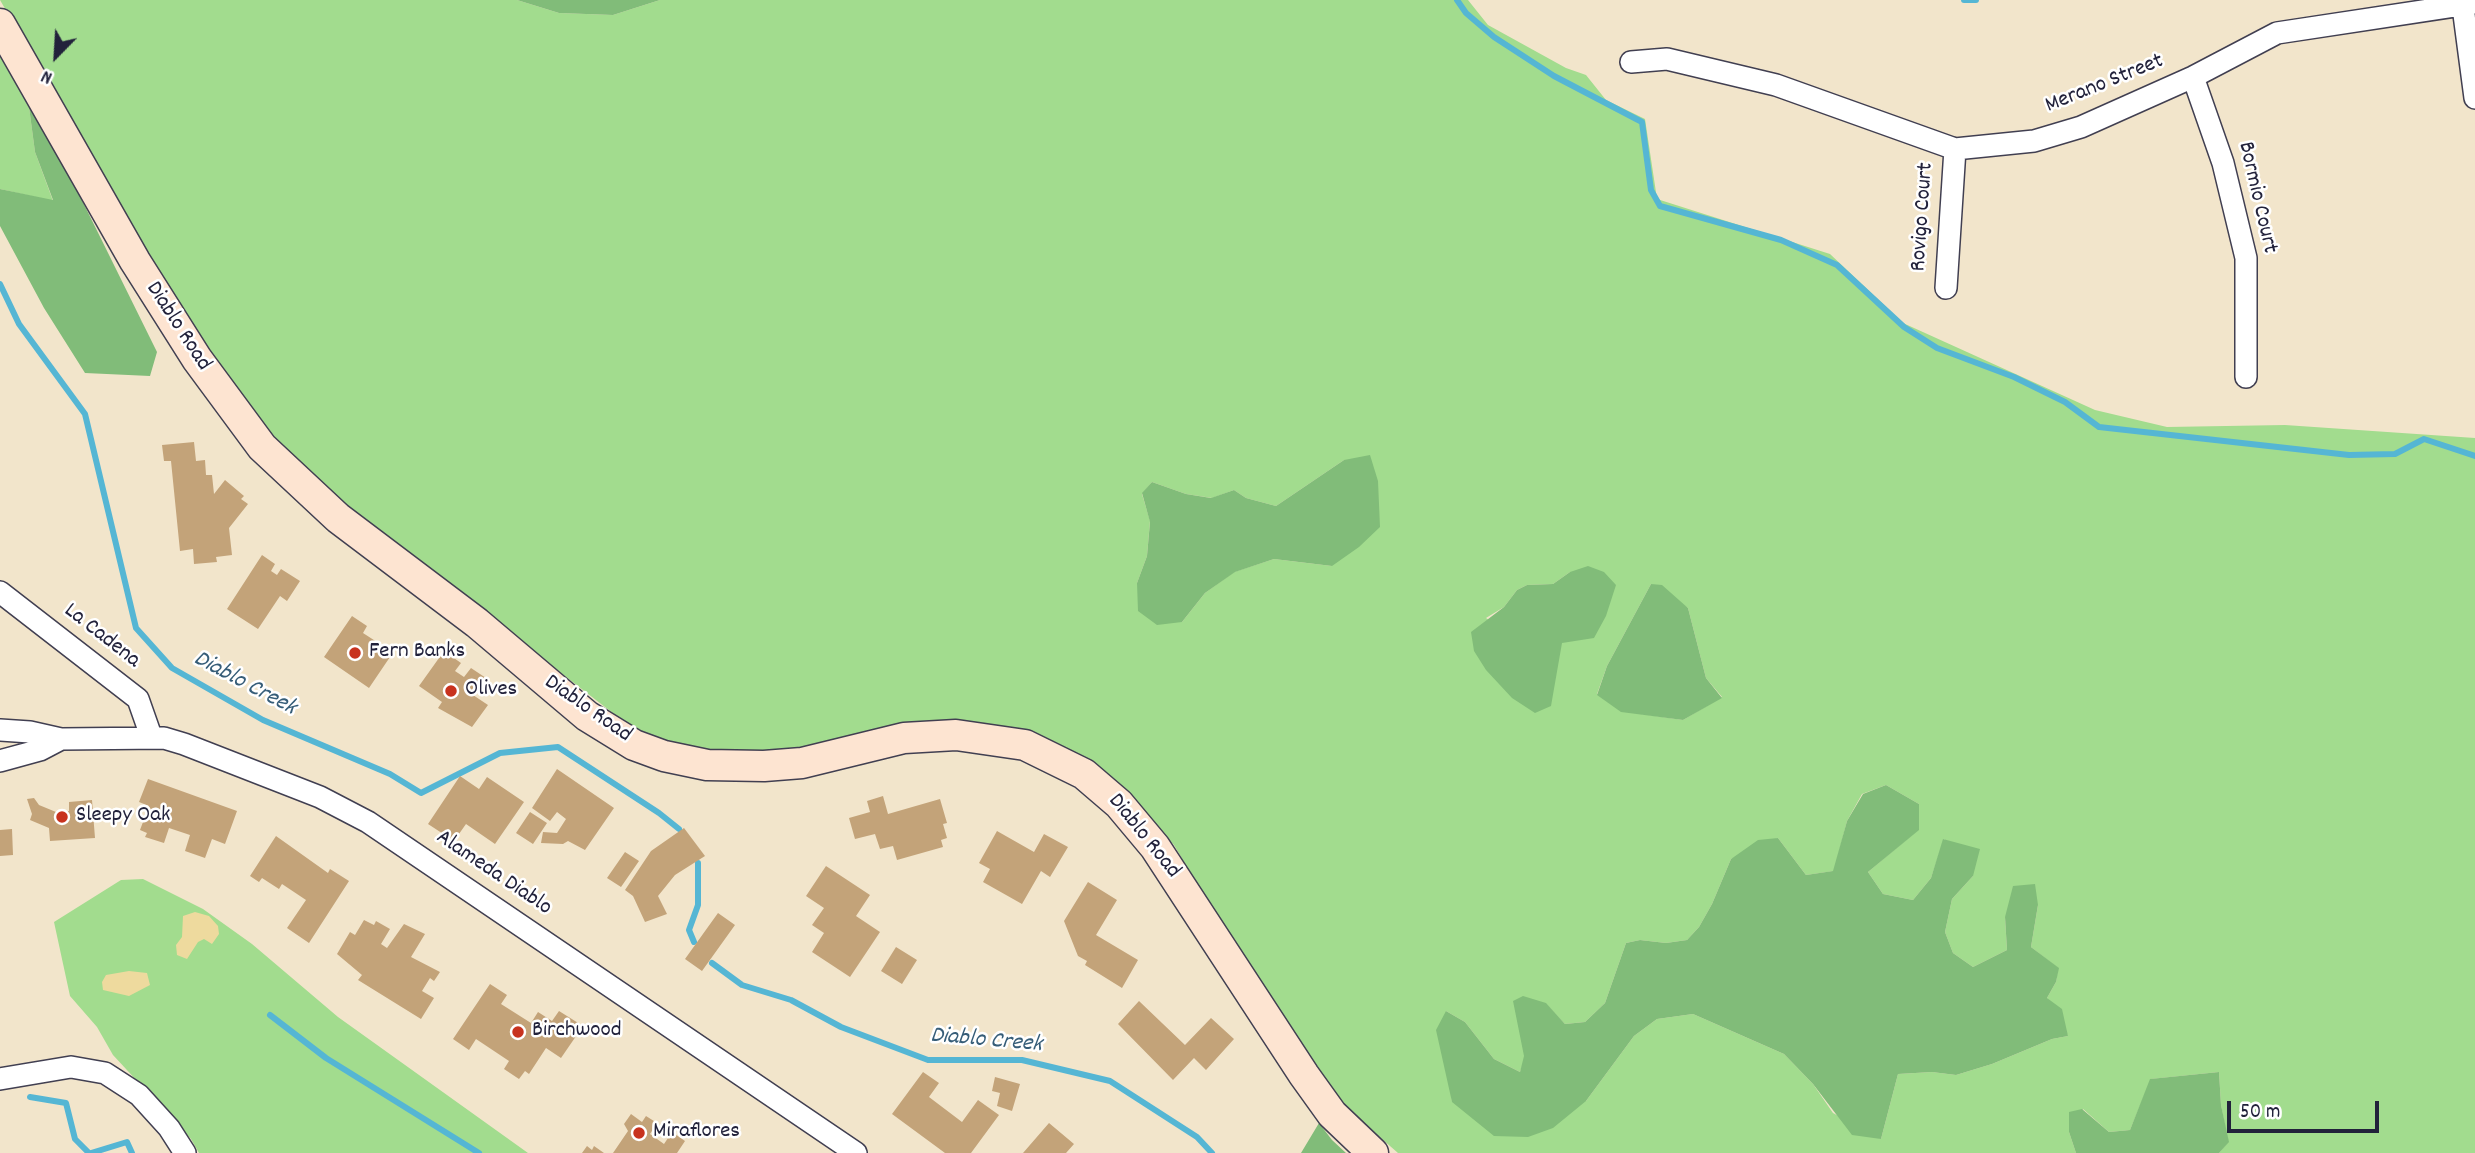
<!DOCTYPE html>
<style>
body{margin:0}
#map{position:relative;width:2475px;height:1153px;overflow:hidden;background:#f2e5cb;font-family:Dekko,sans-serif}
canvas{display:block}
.north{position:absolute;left:21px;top:21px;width:70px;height:70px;-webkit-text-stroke:5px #fff;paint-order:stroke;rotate:204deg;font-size:19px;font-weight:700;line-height:28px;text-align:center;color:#22223b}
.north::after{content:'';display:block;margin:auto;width:24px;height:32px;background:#22223b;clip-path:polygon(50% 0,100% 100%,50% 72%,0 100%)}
.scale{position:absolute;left:2227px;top:1101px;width:152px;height:32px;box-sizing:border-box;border:4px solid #22223b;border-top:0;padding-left:9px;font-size:21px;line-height:24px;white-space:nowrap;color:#22223b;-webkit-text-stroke:5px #fff;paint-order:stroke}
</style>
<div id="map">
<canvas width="2475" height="1153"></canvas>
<div class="north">N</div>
<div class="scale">50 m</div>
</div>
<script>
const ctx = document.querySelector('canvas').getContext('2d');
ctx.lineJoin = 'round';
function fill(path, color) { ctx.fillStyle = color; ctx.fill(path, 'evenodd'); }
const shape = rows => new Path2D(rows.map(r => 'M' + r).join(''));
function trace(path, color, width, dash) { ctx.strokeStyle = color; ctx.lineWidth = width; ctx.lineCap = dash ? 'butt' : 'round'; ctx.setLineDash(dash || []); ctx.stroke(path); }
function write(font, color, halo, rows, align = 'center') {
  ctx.font = font + ' Dekko,sans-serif'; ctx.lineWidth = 5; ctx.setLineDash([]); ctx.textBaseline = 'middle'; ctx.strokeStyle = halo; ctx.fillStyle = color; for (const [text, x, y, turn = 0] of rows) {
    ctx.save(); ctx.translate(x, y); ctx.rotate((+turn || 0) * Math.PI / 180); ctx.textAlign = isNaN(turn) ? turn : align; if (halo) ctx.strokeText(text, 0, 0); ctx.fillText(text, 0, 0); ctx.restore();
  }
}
const green = shape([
 [0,0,517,0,559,13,613,15,660,0,1468,0,1488,25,1566,68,1586,75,1606,100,1645,119,1657,199,1830,254,1903,323,2095,410,2167,427,2285,425,2475,438,2475,1153,2219,1153,2228,1142,2221,1105,2219,1072,2151,1079,2130,1130,2109,1132,2083,1109,2069,1132,2076,1153,1398,1153,1350,1111,1318,1070,1214,913,1174,845,1127,794,1035,735,985,724,939,720,761,756,704,752,657,738,631,727,361,519,301,468,247,409,162,279],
 [1344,460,1332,566,1274,559,1234,572,1205,593,1182,622,1137,583,1147,556,1150,521,1142,494,1152,482,1186,494,1212,498,1234,490,1246,498,1276,506],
 [1570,572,1556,665,1486,618,1504,607,1517,590,1527,585,1553,584],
 [1651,584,1688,608,1706,678,1722,697,1683,720,1621,711,1597,694,1607,666],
 [1886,785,1919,804,1919,829,1868,872,1883,894,1913,900,1931,878,1944,839,1973,876,1952,899,1945,932,1953,953,1973,967,2007,950,2005,917,2038,905,2031,947,2058,968,2056,982,2047,998,2068,1036,2052,1039,1992,1064,1956,1075,1932,1072,1898,1074,1881,1139,1833,1113,1813,1084,1784,1054,1693,1014,1657,1019,1634,1036,1586,1101,1452,1102,1446,1011,1465,1022,1494,1059,1520,1072,1545,1003,1565,1024,1585,1022,1605,1003,1626,943,1640,940,1666,943,1687,940,1699,927,1712,904,1731,859,1778,838,1806,875,1834,871,1847,821,1862,794],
 [0,56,29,107,35,152,53,201,0,189],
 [143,879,203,909,252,944,338,1017,528,1153,199,1153,191,1139,113,1055,97,1027,70,996,54,922,121,880]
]);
const forest = shape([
 [517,0,660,0,613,15,559,13],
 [29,107,69,174,157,352,150,376,85,373,44,308,0,226,0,189,53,200,35,152],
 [1370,455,1378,481,1380,527,1359,547,1332,566,1274,559,1235,572,1205,593,1182,622,1157,625,1138,611,1137,583,1147,556,1150,522,1142,493,1152,482,1186,494,1211,498,1234,490,1246,498,1276,506,1344,460],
 [1588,566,1604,572,1616,585,1606,616,1594,638,1562,643,1551,706,1535,713,1512,698,1486,670,1474,651,1471,632,1504,607,1517,590,1527,585,1553,584,1570,572],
 [1651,584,1662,585,1688,608,1706,678,1722,698,1683,720,1621,712,1597,695,1607,666],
 [1886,785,1919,804,1919,830,1868,872,1883,894,1913,900,1931,878,1943,839,1980,849,1973,876,1952,899,1945,932,1953,953,1973,967,2007,950,2005,917,2013,886,2035,884,2038,905,2031,947,2059,968,2056,982,2047,998,2062,1009,2068,1036,2052,1039,1992,1064,1956,1075,1932,1072,1898,1074,1881,1139,1852,1135,1813,1084,1784,1054,1693,1014,1657,1019,1634,1036,1586,1101,1553,1128,1528,1137,1494,1136,1452,1102,1436,1030,1446,1011,1465,1022,1494,1059,1520,1072,1524,1056,1513,1001,1523,996,1546,1003,1565,1024,1585,1022,1605,1003,1626,943,1640,940,1666,943,1687,940,1699,927,1712,904,1731,859,1758,840,1778,838,1806,875,1833,871,1847,821,1863,794],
 [2219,1072,2221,1105,2229,1142,2219,1153,2076,1153,2069,1132,2069,1112,2082,1109,2109,1132,2130,1130,2150,1079],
 [1319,1123,1332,1140,1346,1153,1301,1153]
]);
const sand = shape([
 [195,912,209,916,218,926,219,934,212,944,204,939,198,942,187,959,177,955,176,945,182,937,183,916],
 [129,971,147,973,150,985,129,996,103,990,102,982,106,975]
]);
const stream = shape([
 [1457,0,1466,13,1494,37,1554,76,1642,122,1651,190,1660,206,1781,240,1837,265,1904,327,1937,348,2014,377,2065,402,2099,427,2349,455,2395,454,2424,439,2475,456],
 [1964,0,1976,0],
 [0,284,19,324,85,414,136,628,172,668,263,720,390,774,421,793,500,753,558,747,659,813,679,829],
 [694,942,689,930,698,905,698,863],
 [712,963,742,985,791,1000,841,1027,928,1060,1022,1060,1110,1081,1197,1137,1212,1153],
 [270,1015,326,1058,479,1153],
 [30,1097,66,1103,75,1139,89,1153],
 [91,1153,127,1142,132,1153]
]);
const building = shape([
 [194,442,196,461,205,460,206,475,212,475,214,494,225,480,244,496,241,499,248,504,229,528,232,555,216,557,217,562,194,564,193,549,180,551,171,461,164,461,162,445],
 [262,555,275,564,271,571,277,575,281,569,300,581,287,601,280,596,258,629,227,609],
 [352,616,367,626,363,633,380,644,377,648,390,657,369,688,324,657],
 [444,651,461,663,455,671,464,677,471,668,486,678,473,695,488,705,472,727,438,708,442,702,419,686],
 [557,769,614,808,585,850,568,841,563,844,541,843,543,832,557,833,566,819,557,812,550,821,532,808],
 [460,776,479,789,487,777,524,802,495,844,466,824,454,841,428,824],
 [148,779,237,811,225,844,212,839,205,858,185,851,190,835,169,828,164,843,145,837,147,833,140,830,149,806,139,802],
 [883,796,888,814,940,799,947,823,943,824,947,838,941,840,943,847,897,860,893,846,880,849,875,834,855,839,849,818,870,812,867,801],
 [34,798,39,805,56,812,69,811,69,802,92,800,95,838,50,841,49,828,30,820,32,814,27,799],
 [530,812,547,823,533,844,516,833],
 [684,828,705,856,675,875,658,896,667,914,645,922,633,896,625,890,651,851],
 [12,829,13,855,0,856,0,830],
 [997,831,1034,852,1044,834,1068,847,1050,877,1041,871,1022,904,983,882,990,869,979,863],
 [276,836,328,873,330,869,349,881,309,943,287,928,306,900,282,884,279,889,262,878,259,882,250,876],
 [625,852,639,861,621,887,607,878],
 [826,866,870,895,856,916,880,932,850,977,812,952,824,933,812,925,824,908,806,896],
 [1088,882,1117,900,1096,935,1138,960,1122,988,1085,965,1087,961,1078,956,1064,921],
 [718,913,735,925,702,971,685,959],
 [364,920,374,925,376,921,390,929,381,944,387,948,404,924,425,934,411,957,440,972,434,981,430,978,422,991,434,998,421,1019,358,980,362,975,337,954,350,932,355,935],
 [896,947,917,960,902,984,881,971],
 [490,984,507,995,501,1004,531,1023,538,1012,552,1021,559,1011,583,1026,561,1058,546,1048,529,1074,525,1071,519,1079,504,1069,509,1061,476,1039,469,1050,453,1039],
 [1139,1001,1185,1045,1211,1018,1234,1039,1206,1070,1194,1058,1173,1080,1118,1024],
 [923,1072,939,1083,929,1097,962,1122,978,1100,999,1115,971,1153,945,1153,892,1114],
 [995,1077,1020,1084,1012,1111,997,1106,1000,1093,992,1091],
 [631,1114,642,1122,646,1116,657,1123,650,1134,664,1144,672,1132,685,1141,677,1153,613,1153,628,1131,624,1124],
 [1049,1123,1074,1144,1066,1153,1023,1153],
 [587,1146,592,1150,594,1146,604,1153,582,1153]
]);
const street = shape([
 [2463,7,2475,98],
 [1631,62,1667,59,1776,85,1955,149,2034,141,2081,127,2193,77,2277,33,2475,3],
 [2193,77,2223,163,2246,258,2246,377],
 [1946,288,1955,149],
 [0,592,138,699,151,736],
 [0,730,30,732,61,739,164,738,184,744,320,797,368,822,856,1153],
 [0,761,40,750,61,739],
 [0,1079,71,1067,105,1073,139,1095,169,1128,185,1153]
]);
const secondary = shape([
 [0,24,135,261,197,359,262,447,338,518,477,623,587,716,634,745,664,756,707,765,764,766,802,763,904,738,956,735,1025,745,1084,774,1119,804,1155,847,1304,1075,1332,1114,1373,1153]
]);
const markers = [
 [355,653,7,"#c8321e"],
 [451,691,7,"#c8321e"],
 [62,817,7,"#c8321e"],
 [518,1032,7,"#c8321e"],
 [639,1133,7,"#c8321e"]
];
const streetNames = [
 ["Merano Street",2105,85,-22],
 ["Bormio Court",2256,198,77],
 ["Rovigo Court",1924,217,-86],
 ["Diablo Road",177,327,57],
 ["La Cadena",101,637,38],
 ["Diablo Road",587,710,35],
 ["Diablo Road",1143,837,51],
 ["Alameda Diablo",493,874,34]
];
const poiNames = [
 ["Fern Banks",369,653],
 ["Olives",465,691],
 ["Sleepy Oak",76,817],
 ["Birchwood",532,1032],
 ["Miraflores",653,1133]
];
const waterNames = [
 ["Diablo Creek",244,685,28],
 ["Diablo Creek",986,1042,5]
];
fill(green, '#a2dc8e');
fill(forest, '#81bc79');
fill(sand, '#eeda9e');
trace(stream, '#55b6d4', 6);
fill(building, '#c3a379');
trace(street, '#413f51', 24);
trace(secondary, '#413f51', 33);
trace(street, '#fff', 21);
trace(secondary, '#fde4d1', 30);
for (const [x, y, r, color] of markers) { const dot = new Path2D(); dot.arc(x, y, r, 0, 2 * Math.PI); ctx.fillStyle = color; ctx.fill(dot); trace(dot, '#fff', 2.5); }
write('23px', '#22223b', '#fff', streetNames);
write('23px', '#22223b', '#fff', poiNames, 'left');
write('italic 24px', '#365d78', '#fff', waterNames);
</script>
